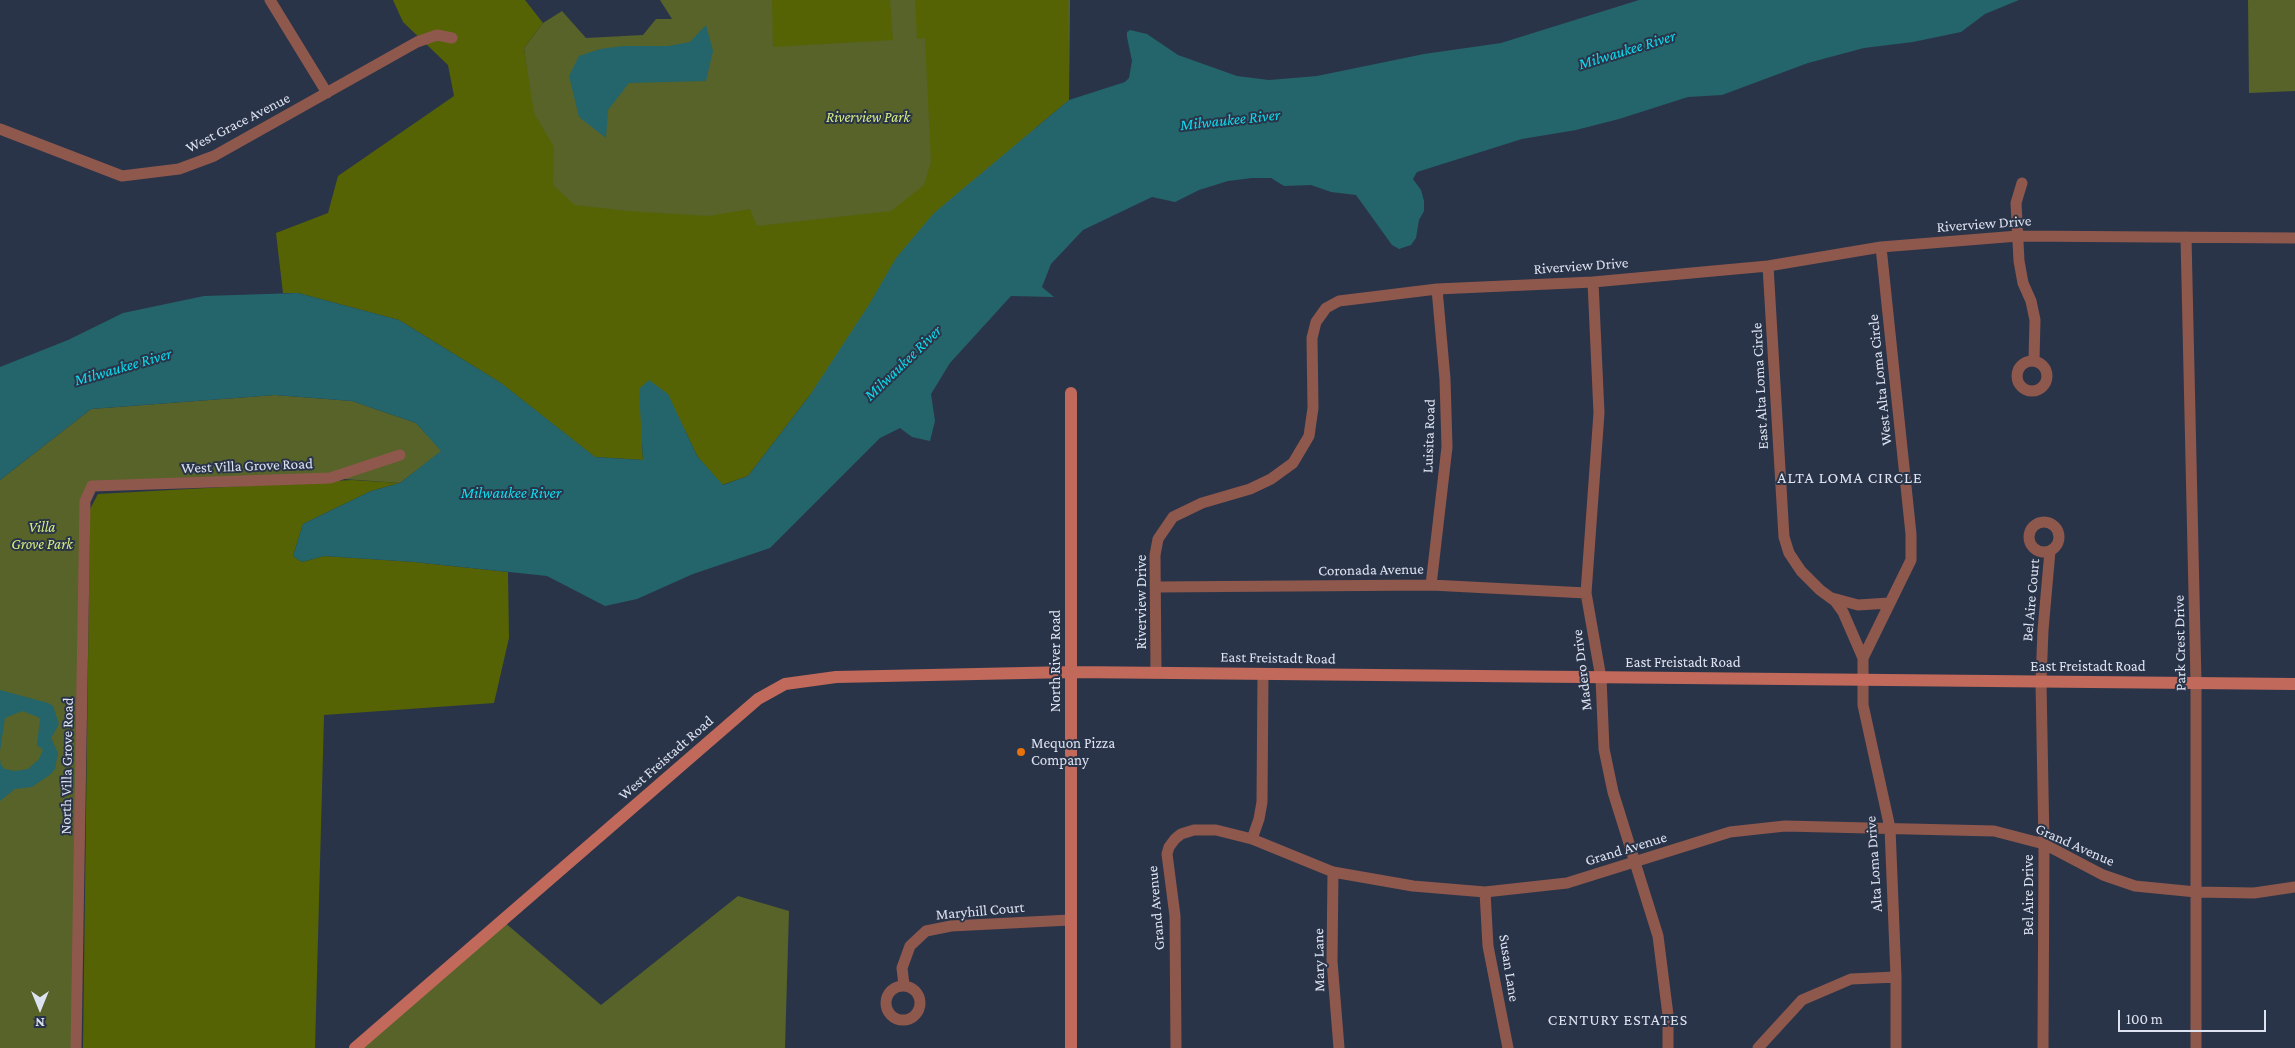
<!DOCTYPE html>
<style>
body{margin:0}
#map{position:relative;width:2295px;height:1048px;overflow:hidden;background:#2a3449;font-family:"Crimson Pro",serif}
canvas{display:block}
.north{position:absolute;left:15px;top:983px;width:50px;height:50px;-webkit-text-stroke:4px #2a3449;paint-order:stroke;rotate:180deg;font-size:14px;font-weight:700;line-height:20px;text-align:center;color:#dde3f1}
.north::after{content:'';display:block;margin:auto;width:18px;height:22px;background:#dde3f1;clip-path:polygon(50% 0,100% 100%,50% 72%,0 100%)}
.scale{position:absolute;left:2118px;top:1010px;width:148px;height:22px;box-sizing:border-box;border:2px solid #dde3f1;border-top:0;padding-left:6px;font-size:15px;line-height:18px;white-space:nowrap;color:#dde3f1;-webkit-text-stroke:4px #2a3449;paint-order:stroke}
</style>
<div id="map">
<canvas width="2295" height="1048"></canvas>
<div class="north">N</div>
<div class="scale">100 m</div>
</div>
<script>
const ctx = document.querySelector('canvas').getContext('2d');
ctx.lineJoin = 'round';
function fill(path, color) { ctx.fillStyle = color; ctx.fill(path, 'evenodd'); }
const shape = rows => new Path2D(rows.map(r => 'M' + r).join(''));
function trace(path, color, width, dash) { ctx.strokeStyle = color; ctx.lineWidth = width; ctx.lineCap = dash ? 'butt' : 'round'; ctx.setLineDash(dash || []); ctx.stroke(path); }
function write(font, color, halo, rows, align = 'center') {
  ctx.font = font + ' "Crimson Pro",serif'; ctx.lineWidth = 4; ctx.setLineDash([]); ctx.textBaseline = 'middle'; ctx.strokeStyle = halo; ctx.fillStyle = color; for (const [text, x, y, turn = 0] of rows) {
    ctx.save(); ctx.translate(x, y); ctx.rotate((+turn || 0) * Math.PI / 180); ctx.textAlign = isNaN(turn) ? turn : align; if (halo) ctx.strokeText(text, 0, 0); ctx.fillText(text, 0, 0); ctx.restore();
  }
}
const green = shape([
 [660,0,1070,0,1069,100,1038,125,810,395,595,457,501,383,476,367,528,79,524,48,543,23,562,11,586,38,643,35,656,19,672,19],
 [2248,0,2295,0,2295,91,2249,93],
 [275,395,352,401,416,423,442,451,400,483,330,478,92,486,85,501,76,1048,0,1048,0,480,91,409],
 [738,896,789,911,785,1048,355,1048,503,921,601,1005]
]);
const forest = shape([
 [393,0,525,0,543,23,524,48,534,113,554,147,553,185,575,205,628,211,709,216,750,209,757,226,891,211,924,185,931,162,925,38,917,39,915,0,1068,0,1069,100,934,213,896,258,870,303,810,395,748,476,722,485,697,456,668,394,639,389,643,460,595,457,501,383,399,320,298,293,283,293,276,233,328,213,338,176,454,96,448,65,403,22],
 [772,0,890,0,893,40,773,47],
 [352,480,400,483,371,491,303,524,293,556,302,562,324,556,414,562,508,572,509,638,494,703,324,715,315,1048,83,1048,90,509,98,494]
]);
const water = shape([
 [1639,0,2019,0,1985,14,1961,32,1913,42,1864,48,1808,63,1722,95,1688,97,1619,119,1576,130,1522,139,1417,172,1413,179,1421,190,1424,201,1424,211,1419,220,1416,238,1411,245,1399,249,1392,245,1356,195,1331,192,1311,185,1284,186,1271,178,1252,178,1228,181,1199,190,1175,202,1152,197,1083,230,1051,264,1042,287,1054,297,1011,296,950,363,931,394,935,421,930,441,912,437,900,428,880,438,770,548,693,574,637,599,605,606,547,576,414,562,324,556,302,562,293,556,303,524,371,491,400,483,441,451,416,423,352,401,275,395,91,409,0,480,0,367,68,340,123,313,204,296,298,293,399,320,501,383,595,457,643,460,639,389,649,380,668,394,697,456,723,485,748,476,810,395,870,303,896,258,934,213,1069,100,1125,82,1129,78,1132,61,1127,37,1127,32,1130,30,1147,34,1178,55,1237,76,1269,80,1317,76,1424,54,1501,43],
 [706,25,713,51,706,81,629,83,608,110,606,138,579,117,569,76,579,56,600,49,623,46,668,46,690,42],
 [0,690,48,703,53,706,59,724,51,738,58,753,55,769,51,774,32,787,15,789,0,801,0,759,1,765,5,769,15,771,28,769,39,759,43,750,37,745,40,719,38,717,22,711,5,718,0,751]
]);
const street = shape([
 [270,0,327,93],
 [0,129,122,176,179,169,214,156,417,42,437,35,452,38],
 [2022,183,2016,203,2019,261,2023,283,2031,301,2035,320,2034,360],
 [2186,237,2196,683,2196,1048],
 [1881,247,1911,534,1911,560,1863,658,1863,705,1890,828,1896,977,1896,1048],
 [1768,266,1784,537,1789,553,1801,571,1820,590,1835,601,1843,612,1863,658],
 [1593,282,1599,413,1586,593,1601,678,1604,749,1613,792,1658,936,1668,1015,1668,1048],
 '2017 376a15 15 0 1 1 30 0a15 15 0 1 1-30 0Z',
 '2029 537a15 15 0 1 1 30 0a15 15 0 1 1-30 0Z',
 [1431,585,1447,447,1445,379,1437,289],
 [1156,587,1431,585,1586,593],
 [1832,598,1858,605,1889,603],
 [1156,673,1155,555,1158,539,1173,517,1202,503,1250,489,1271,479,1293,463,1309,436,1313,408,1312,338,1316,322,1326,308,1339,301,1437,289,1593,282,1768,266,1881,247,2018,236,2295,238],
 [1252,839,1259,819,1262,802,1263,675],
 [1333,872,1332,961,1339,1048],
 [1485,892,1488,946,1508,1048],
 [904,985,902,968,910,946,926,931,951,926,1070,920],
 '886 1003a17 17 0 1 1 34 0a17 17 0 1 1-34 0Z',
 [76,1048,85,501,92,486,330,478,400,455],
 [1176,1048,1175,916,1167,854,1169,847,1175,839,1181,834,1194,830,1216,830,1252,839,1333,872,1413,886,1485,892,1567,883,1730,832,1785,826,1994,831,2044,844,2103,875,2135,886,2196,892,2254,893,2295,887],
 [1758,1048,1802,1000,1851,979,1896,977],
 [2043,1048,2044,844,2041,682,2043,630,2050,551]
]);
const secondary = shape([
 [355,1048,758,699,785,684,836,677,1071,672,2295,684],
 [1071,1048,1071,393]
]);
const markers = [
 [1021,752,5,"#e8710a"]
];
const parkNames = [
 ["Riverview Park",868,117],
 ["Villa",42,527],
 ["Grove Park",42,544]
];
const streetNames = [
 ["West Grace Avenue",238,123,-27],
 ["Riverview Drive",1984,224,-4],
 ["Riverview Drive",1581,266,-4],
 ["West Alta Loma Circle",1880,380,-96],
 ["East Alta Loma Circle",1760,386,-93],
 ["Luisita Road",1429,436,-88],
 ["West Villa Grove Road",247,466,-2],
 ["Coronada Avenue",1371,570,-1],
 ["Bel Aire Court",2031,600,-85],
 ["Riverview Drive",1141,602,-90],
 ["Park Crest Drive",2180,643,-91],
 ["East Freistadt Road",1278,658,1],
 ["North River Road",1055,661,-90],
 ["East Freistadt Road",1683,662],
 ["East Freistadt Road",2088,666],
 ["Madero Drive",1582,670,-97],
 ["West Freistadt Road",666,758,-41],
 ["North Villa Grove Road",67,766,-89],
 ["Grand Avenue",2075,845,24],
 ["Grand Avenue",1626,849,-17],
 ["Alta Loma Drive",1874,864,-94],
 ["Bel Aire Drive",2028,895,-90],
 ["Grand Avenue",1156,908,-95],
 ["Maryhill Court",980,911,-5],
 ["Mary Lane",1319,960,-91],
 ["Susan Lane",1509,968,81]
];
const poiNames = [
 ["Mequon Pizza",1031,743],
 ["Company",1031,760]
];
const waterNames = [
 ["Milwaukee River",1627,50,-17],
 ["Milwaukee River",1230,120,-6],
 ["Milwaukee River",903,363,-44],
 ["Milwaukee River",123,367,-16],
 ["Milwaukee River",511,493]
];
const neighbourhoodNames = [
 ["ALTA LOMA CIRCLE",1850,478],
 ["CENTURY ESTATES",1618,1020]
];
fill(green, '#576329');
fill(forest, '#556305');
fill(water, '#24646b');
trace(street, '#8f584d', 11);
trace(secondary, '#c1695a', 12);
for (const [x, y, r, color] of markers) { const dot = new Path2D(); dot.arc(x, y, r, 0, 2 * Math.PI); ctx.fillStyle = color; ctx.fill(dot); trace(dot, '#2a3449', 2); }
write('italic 15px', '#d7ee80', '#2a3449', parkNames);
write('15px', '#dde3f1', '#2a3449', streetNames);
write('15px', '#dde3f1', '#2a3449', poiNames, 'left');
write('italic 16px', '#0cddee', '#2a3449', waterNames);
ctx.letterSpacing = '1px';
write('16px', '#dde3f1', '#2a3449', neighbourhoodNames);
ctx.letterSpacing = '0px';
</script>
